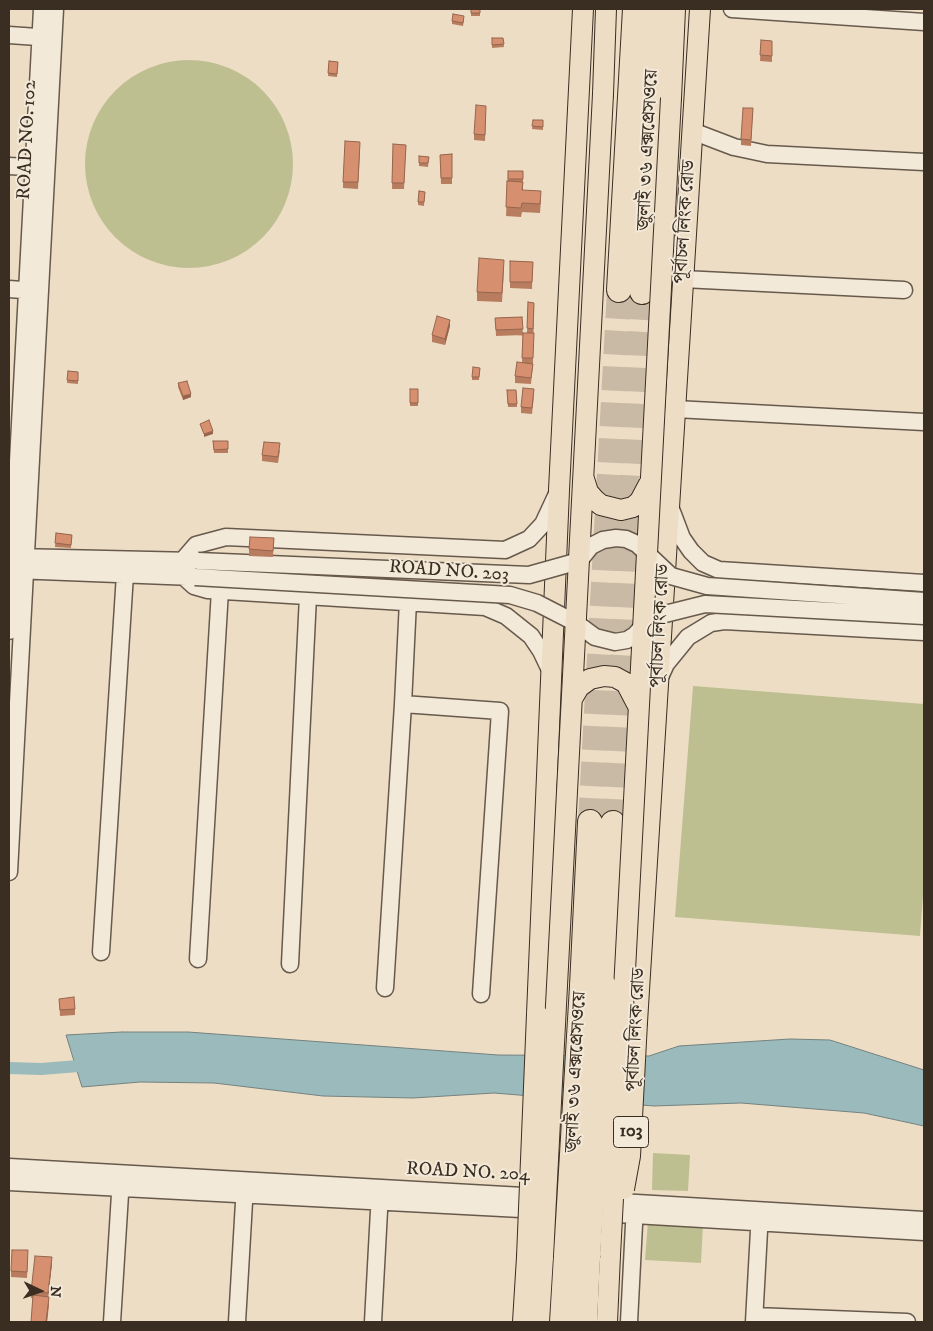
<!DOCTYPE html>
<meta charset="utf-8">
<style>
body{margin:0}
#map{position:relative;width:933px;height:1331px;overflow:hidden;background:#edddc5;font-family:"IM FELL DW Pica",serif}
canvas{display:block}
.frame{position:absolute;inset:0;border:10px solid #3a2e23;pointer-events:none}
.north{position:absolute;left:15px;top:1266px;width:50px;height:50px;-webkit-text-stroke:4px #f3e9d9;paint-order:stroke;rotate:93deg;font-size:14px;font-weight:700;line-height:20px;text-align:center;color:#3a2e23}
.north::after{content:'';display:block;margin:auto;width:18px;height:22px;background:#3a2e23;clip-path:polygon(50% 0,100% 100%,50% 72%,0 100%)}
</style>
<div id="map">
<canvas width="933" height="1331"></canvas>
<div class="frame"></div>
<div class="north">N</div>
</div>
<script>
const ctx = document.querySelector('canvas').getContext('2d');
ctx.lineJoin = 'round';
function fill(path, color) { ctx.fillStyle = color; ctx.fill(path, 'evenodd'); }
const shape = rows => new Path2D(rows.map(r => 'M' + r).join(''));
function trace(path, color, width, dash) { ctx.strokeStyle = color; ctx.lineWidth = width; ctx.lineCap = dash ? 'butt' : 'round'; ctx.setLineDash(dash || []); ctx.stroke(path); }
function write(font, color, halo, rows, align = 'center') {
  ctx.font = font + ' "IM FELL DW Pica","Noto Serif Bengali",serif'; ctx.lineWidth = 4; ctx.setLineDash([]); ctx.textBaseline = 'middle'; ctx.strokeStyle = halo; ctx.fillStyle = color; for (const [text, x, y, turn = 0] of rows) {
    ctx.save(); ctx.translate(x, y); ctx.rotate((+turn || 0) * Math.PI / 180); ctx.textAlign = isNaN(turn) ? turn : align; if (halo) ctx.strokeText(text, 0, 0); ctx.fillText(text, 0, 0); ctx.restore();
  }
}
const green = shape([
 '85 164a104 104 0 1 1 208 0a104 104 0 1 1-208 0Z',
 [693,686,924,704,924,881,920,936,675,917],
 [653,1153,690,1155,688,1191,652,1190],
 [648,1221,703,1224,701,1263,645,1260]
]);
const water = shape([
 [122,1032,188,1032,498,1055,649,1056,679,1046,790,1039,830,1040,924,1070,924,1126,864,1113,741,1103,654,1106,494,1093,413,1098,323,1096,214,1083,140,1082,82,1087,66,1035,122,1032]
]);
const canal = shape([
 [9,1068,41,1069,91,1065]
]);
const highwayTunnel = shape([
 [590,822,619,290],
 [613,823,642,292]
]);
const minor = shape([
 [732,9,924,22],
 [9,35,52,38],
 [692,131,734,147,767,154,924,162],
 [9,166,44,168],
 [683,279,904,290],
 [9,289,36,291],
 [675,409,924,422],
 [671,509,682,538,691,551,703,563,719,570,924,583],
 [16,557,194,561],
 [183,560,196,545,226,537,505,550,529,539,543,524,557,494],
 [15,570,193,577],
 [183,576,194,586,208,590,485,607,506,616,531,636,541,651,551,672],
 [9,631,42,9],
 [660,677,666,664,688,637,711,623,724,621,924,632],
 [403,704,408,601],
 [9,872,55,9],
 [101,952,125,574],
 [198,959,220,590],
 [290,964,308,596],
 [385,988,403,704,500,711,481,994],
 [9,1167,541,1197],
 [9,1182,540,1210],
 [603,1201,924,1220],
 [600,1213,924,1232],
 [755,1316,907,1322],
 [112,1322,121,1178],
 [237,1322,245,1185],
 [373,1322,380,1192],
 [629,1322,635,1205],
 [754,1322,760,1212]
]);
const major = shape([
 [603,94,606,9],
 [671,98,675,9],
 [537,1014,559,490,583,9],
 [637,1022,700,9],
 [523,1322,527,1257],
 [539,1322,543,1257],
 [607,1322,610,1255]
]);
const highway = shape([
 [619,290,635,9],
 [642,292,656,9],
 [582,986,590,822],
 [605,987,613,823],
 [562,1322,566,1255],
 [585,1322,588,1257]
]);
const minorBridge = shape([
 [198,561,529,575,579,561,591,546,603,540,616,538,626,539,637,544,671,576,707,586,924,601],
 [195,577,510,595,537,603,576,623,595,637,615,642,627,640,635,635,643,626,657,616,705,604,924,616]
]);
const majorBridge = shape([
 [584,479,588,492,595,500,601,505,621,510,633,507,640,501,649,484],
 [572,699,579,687,590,679,604,676,615,677,626,683,639,708],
 [624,1189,630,1156,637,1022],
 [610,1255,671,98],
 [527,1257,537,1014],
 [543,1257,603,94]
]);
const highwayBridge = shape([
 [566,1255,582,986],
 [588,1257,605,987]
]);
const wall = shape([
 [480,9,480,16,471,16,471,13],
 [464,19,463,26,452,24,452,21],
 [492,38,503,38,504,47,492,48],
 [761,40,772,41,772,62,760,61],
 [329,61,338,62,337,77,328,76],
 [753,108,751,146,741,145,741,139],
 [486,112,485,141,474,140,474,134],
 [533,120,543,120,543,130,532,129],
 [393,144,406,145,404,189,392,189],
 [360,149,358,189,343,188,343,182],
 [452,154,452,184,441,184,440,155],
 [419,156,429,157,428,167,419,166],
 [508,171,523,171,523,190,541,200,540,213,522,212,521,217,506,216],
 [419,191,425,192,424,206,418,205],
 [510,261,533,262,532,289,510,288],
 [504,269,502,302,477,301,477,292],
 [528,302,534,303,533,364,531,384,515,383,515,376,522,363,523,333,527,333],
 [522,317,523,335,496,336,495,318],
 [450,326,445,345,432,342,432,335],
 [480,368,479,380,472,380,472,377],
 [68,371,78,372,78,384,67,383],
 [178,383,191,397,183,400,178,387],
 [410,389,418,389,418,406,410,406],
 [507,390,516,390,517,407,508,407],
 [534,395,532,414,521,413,521,407],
 [213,441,228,441,228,453,214,453],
 [280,450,278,463,262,461,262,455],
 [56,533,72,535,71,548,55,547],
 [274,538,273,557,249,556,249,549],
 [59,999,75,1009,75,1015,60,1016],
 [28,1257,27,1278,11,1277,11,1271],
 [52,1263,48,1297,49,1306,47,1322,31,1322,33,1298,31,1298,31,1292]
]);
const shadedWall = shape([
 [450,320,450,326,445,345,445,339],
 [191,394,191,397,183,400,183,396],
 [213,431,213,434,204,437,204,434],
 [52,1257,52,1263,48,1299,48,1293],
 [49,1297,47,1322,46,1322]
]);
const building = shape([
 [471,9,480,9,480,13,471,13,471,9],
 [453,14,464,16,463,23,452,21,453,14],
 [492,38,503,38,504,44,492,45,492,38],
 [761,40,772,41,772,56,760,55,761,40],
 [329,61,338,62,337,74,328,73,329,61],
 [476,105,486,106,485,135,474,134,476,105],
 [743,108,753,108,751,140,741,139,743,108],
 [533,120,543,120,543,127,532,126,533,120],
 [345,141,360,142,358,182,343,182,345,141],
 [393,144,406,145,404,183,392,183,393,144],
 [452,154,452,178,441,178,440,155,452,154],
 [419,156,429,157,428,163,419,163,419,156],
 [508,171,523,171,523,179,508,179,508,171],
 [507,181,523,182,522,190,541,191,540,204,522,203,521,208,506,207,507,181],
 [419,191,425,192,424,202,418,202,419,191],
 [479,258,504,260,502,293,477,292,479,258],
 [510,261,533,262,532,282,510,282,510,261],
 [528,302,534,303,533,329,527,328,528,302],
 [437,316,450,320,445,339,432,335,437,316],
 [522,317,523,329,496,330,495,318,522,317],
 [523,333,534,333,533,358,522,358,523,333],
 [517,362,533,364,531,378,515,376,517,362],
 [473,367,480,368,479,377,472,377,473,367],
 [68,371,78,372,78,381,67,380,68,371],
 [187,381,191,394,183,396,178,383,187,381],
 [523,388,534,389,532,408,521,407,523,388],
 [410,389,418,389,418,403,410,403,410,389],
 [507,390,516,390,517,404,508,404,507,390],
 [209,420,213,431,204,434,200,424,209,420],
 [213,441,228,441,228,449,214,450,213,441],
 [264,442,280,443,278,457,262,455,264,442],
 [56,533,72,535,71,545,55,543,56,533],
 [250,537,274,538,273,551,249,549,250,537],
 [74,997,75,1009,60,1010,59,999,74,997],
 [12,1250,28,1250,27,1272,11,1271,12,1250],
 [35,1256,52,1257,48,1293,31,1292,35,1256],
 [33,1295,49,1297,46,1322,31,1322,33,1295]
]);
const shields = [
 [631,1132,35]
];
const shieldNames = [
 ["103",631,1132]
];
const streetNames = [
 ["ROAD NO. 102",28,140,-87],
 ["জুলাই ৩৬ এক্সপ্রেসওয়ে",649,150,-87],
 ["পূর্বাচল লিংক রোড",686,222,-86],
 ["ROAD NO. 203",449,572,4],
 ["পূর্বাচল লিংক রোড",661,626,-87],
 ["পূর্বাচল লিংক রোড",637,1030,-87],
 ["জুলাই ৩৬ এক্সপ্রেসওয়ে",577,1072,-87],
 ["ROAD NO. 204",468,1173,3]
];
fill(green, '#bebf90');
fill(water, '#9bbabc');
trace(water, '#74827f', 1);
trace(canal, '#9bbabc', 12);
trace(highwayTunnel, '#c9baa5', 24, [24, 12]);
trace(minor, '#675a4c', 19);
trace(major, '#3a2e23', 22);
trace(highway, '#3a2e23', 26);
trace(minor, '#f3e9d9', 16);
trace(major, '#edddc5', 20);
trace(highway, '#edddc5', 24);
trace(minorBridge, '#675a4c', 19, []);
trace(majorBridge, '#3a2e23', 22, []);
trace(highwayBridge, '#3a2e23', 26, []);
trace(minorBridge, '#f3e9d9', 16);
trace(majorBridge, '#edddc5', 20);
trace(highwayBridge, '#edddc5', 24);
fill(wall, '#b87c5f');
fill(shadedWall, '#96654e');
fill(building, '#d6906f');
trace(building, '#96654e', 1);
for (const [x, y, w] of shields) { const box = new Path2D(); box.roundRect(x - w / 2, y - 15.5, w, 31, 4); ctx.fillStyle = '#f3e9d9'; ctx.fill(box); trace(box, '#3a2e23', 1); }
write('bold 18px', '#3a2e23', null, shieldNames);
write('19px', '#3a2e23', '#f3e9d9', streetNames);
</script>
